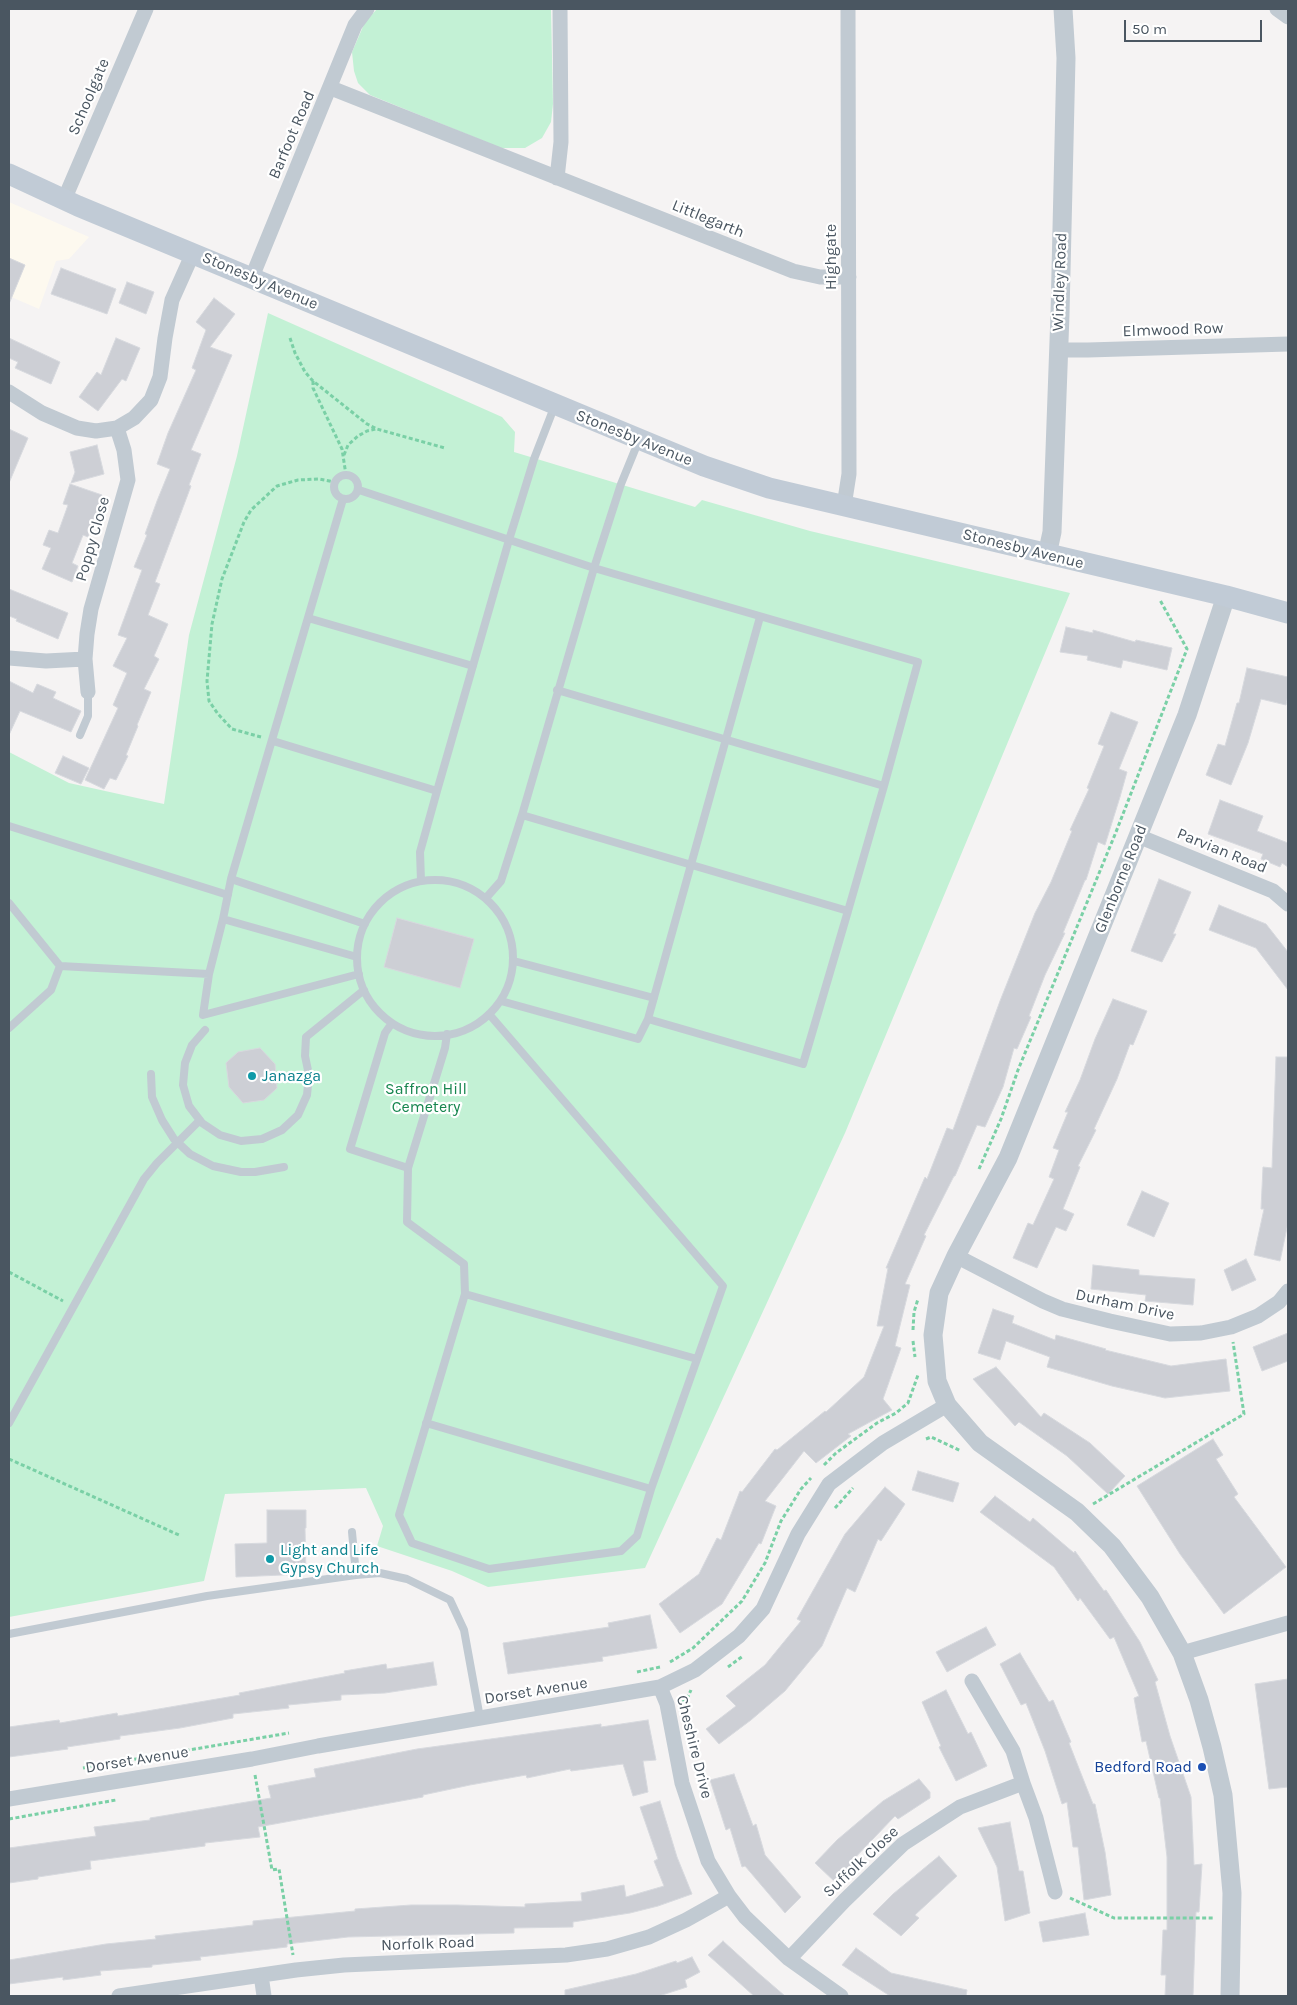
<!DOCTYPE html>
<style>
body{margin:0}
#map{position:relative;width:1297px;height:2005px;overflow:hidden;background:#f5f3f3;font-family:Karla,sans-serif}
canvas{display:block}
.frame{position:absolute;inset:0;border:10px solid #4a5661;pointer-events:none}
.scale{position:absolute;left:1124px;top:20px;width:138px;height:22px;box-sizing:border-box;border:2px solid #4a5661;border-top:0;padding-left:6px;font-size:15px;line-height:18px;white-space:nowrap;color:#4a5661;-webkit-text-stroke:4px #fff;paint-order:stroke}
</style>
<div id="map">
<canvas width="1297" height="2005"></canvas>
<div class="frame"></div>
<div class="scale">50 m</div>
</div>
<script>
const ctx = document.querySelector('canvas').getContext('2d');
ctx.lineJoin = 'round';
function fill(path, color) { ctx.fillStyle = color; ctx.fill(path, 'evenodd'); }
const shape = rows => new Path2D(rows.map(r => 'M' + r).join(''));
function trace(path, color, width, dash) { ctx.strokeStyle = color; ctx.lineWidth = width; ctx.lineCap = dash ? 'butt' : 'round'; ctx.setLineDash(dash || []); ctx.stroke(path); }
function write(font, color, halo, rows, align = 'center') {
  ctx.font = font + ' Karla,sans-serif'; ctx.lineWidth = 4.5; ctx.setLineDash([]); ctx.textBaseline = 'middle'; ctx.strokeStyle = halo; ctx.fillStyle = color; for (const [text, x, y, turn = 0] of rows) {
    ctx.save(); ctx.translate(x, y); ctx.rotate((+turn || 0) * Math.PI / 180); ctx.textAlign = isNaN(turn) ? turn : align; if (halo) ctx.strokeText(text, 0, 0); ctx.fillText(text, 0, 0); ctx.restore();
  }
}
const commercial = shape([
 [9,202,89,237,69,259,56,261,39,309,9,296]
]);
const green = shape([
 [377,9,551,9,553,104,551,122,542,138,525,148,501,148,370,95,358,83,354,71,352,52,365,22],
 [268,313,502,417,515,432,514,452,695,507,702,500,810,531,1070,593,845,1133,645,1568,488,1587,452,1571,377,1546,383,1526,366,1488,225,1494,204,1581,9,1617,9,752,69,783,164,804,189,635,237,456]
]);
const building = shape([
 [9,258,25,265,9,304,9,258],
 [61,268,116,289,107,314,51,294,61,268],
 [127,282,154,292,146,314,119,303,127,282],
 [214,298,235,314,210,347,232,355,191,450,201,454,189,485,191,486,155,582,160,584,148,615,168,624,154,656,159,659,144,689,151,692,137,725,138,726,126,755,128,756,116,780,110,778,104,789,85,780,118,708,113,705,127,673,113,666,127,638,118,635,142,570,134,567,147,535,145,534,157,501,170,469,157,464,168,433,196,370,192,368,206,330,196,322,214,298],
 [9,338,60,362,51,384,15,368,18,362,9,358,9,338],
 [116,338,140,348,126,381,122,379,98,411,79,397,97,372,101,375,116,338],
 [9,429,28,438,9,483,9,429],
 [97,445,104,474,71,483,75,472,70,452,97,445],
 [70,484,102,495,88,537,83,535,72,563,78,566,72,582,42,569,51,548,43,545,49,530,58,533,68,505,63,504,70,484],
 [9,589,68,613,58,639,16,621,17,619,9,616,9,589],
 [1066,627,1093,633,1093,630,1135,642,1136,640,1172,648,1167,670,1123,660,1121,668,1087,660,1088,656,1060,652,1066,627],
 [1247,668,1288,677,1288,695,1286,705,1261,699,1248,743,1231,785,1206,775,1218,744,1225,746,1237,703,1239,703,1247,668],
 [9,681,33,693,37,684,56,692,53,698,81,711,71,732,20,711,9,735,9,681],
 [1111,712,1138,722,1119,769,1127,772,1120,797,1105,845,1098,842,1086,880,1085,880,1063,933,1065,933,1045,975,1029,1016,1031,1017,1017,1049,1014,1048,1003,1087,985,1127,977,1125,955,1176,954,1176,924,1235,926,1236,905,1284,910,1285,895,1346,901,1348,883,1399,892,1410,848,1434,851,1436,816,1463,804,1451,765,1501,776,1506,761,1544,759,1543,722,1604,680,1633,659,1604,699,1574,717,1538,721,1540,740,1491,742,1492,775,1449,777,1450,825,1411,826,1412,864,1377,884,1326,877,1326,888,1268,886,1268,925,1177,927,1179,947,1128,953,1130,1000,1001,1035,913,1051,882,1072,831,1070,830,1089,789,1087,788,1104,746,1098,744,1111,712],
 [63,756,89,768,81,784,55,773,63,756],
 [1220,800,1263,816,1257,831,1288,843,1288,867,1282,863,1280,867,1261,859,1263,854,1208,834,1220,800],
 [1159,879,1191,892,1173,934,1176,934,1162,962,1131,951,1159,879],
 [1219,905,1266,924,1288,952,1288,990,1256,948,1209,930,1219,905],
 [397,918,474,939,460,988,384,967,397,918],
 [1113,999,1147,1011,1133,1045,1130,1044,1117,1079,1094,1129,1096,1130,1078,1166,1080,1167,1063,1209,1074,1214,1066,1231,1056,1227,1037,1268,1013,1258,1028,1223,1033,1225,1054,1179,1049,1177,1059,1150,1053,1148,1068,1112,1065,1112,1080,1080,1095,1039,1113,999],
 [260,1048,275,1064,277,1088,264,1100,243,1103,229,1087,226,1063,238,1052,260,1048],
 [1276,1057,1288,1057,1288,1223,1280,1261,1254,1255,1264,1209,1261,1209,1263,1167,1272,1168,1276,1057],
 [1142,1191,1169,1203,1154,1237,1127,1225,1142,1191],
 [1246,1259,1256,1280,1232,1291,1224,1270,1246,1259],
 [1093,1265,1139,1270,1139,1275,1195,1279,1193,1305,1145,1301,1146,1295,1091,1289,1093,1265],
 [993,1309,1014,1316,1012,1323,1055,1340,1056,1335,1106,1349,1105,1350,1171,1366,1226,1359,1230,1391,1165,1398,1112,1386,1047,1367,1050,1357,1006,1341,1000,1360,978,1353,993,1309],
 [1288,1333,1288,1361,1262,1371,1253,1347,1288,1333],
 [996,1367,1041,1417,1044,1413,1090,1443,1125,1476,1108,1494,1067,1456,1019,1422,1015,1426,973,1379,996,1367],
 [1213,1439,1223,1455,1216,1459,1238,1494,1234,1497,1286,1567,1224,1614,1180,1554,1137,1486,1213,1439],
 [918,1471,959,1483,953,1502,912,1490,918,1471],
 [885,1487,905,1504,881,1541,878,1539,855,1592,847,1588,822,1646,785,1691,751,1720,719,1744,706,1729,736,1706,726,1696,765,1665,801,1621,797,1619,845,1534,885,1487],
 [995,1496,1030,1522,1033,1518,1074,1553,1075,1551,1104,1591,1106,1590,1140,1642,1158,1680,1155,1682,1170,1736,1191,1797,1194,1865,1202,1864,1199,1912,1196,1912,1193,1996,1165,1996,1166,1975,1161,1975,1163,1930,1167,1930,1167,1857,1160,1798,1159,1798,1146,1741,1142,1742,1134,1698,1139,1696,1114,1637,1110,1639,1080,1598,1078,1601,1054,1567,980,1512,995,1496],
 [267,1510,306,1510,306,1528,305,1528,306,1574,236,1577,235,1544,267,1543,267,1510],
 [650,1615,657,1648,602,1657,603,1661,508,1674,503,1643,609,1627,608,1623,650,1615],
 [986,1627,996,1645,947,1672,936,1652,986,1627],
 [1020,1653,1049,1702,1053,1700,1071,1742,1069,1743,1093,1804,1095,1804,1105,1852,1111,1895,1084,1900,1078,1847,1073,1847,1067,1802,1062,1804,1045,1751,1026,1703,1021,1705,1000,1664,1020,1653],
 [433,1662,437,1685,385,1693,341,1695,341,1700,288,1705,289,1708,233,1714,233,1718,180,1728,120,1736,120,1739,67,1747,68,1749,9,1757,9,1727,59,1720,60,1723,117,1713,118,1716,240,1695,239,1693,345,1673,344,1671,386,1664,387,1669,433,1662],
 [1288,1679,1288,1787,1269,1789,1255,1684,1288,1679],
 [946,1690,968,1734,971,1732,987,1766,956,1781,939,1747,941,1746,922,1702,946,1690],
 [648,1720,656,1760,643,1761,648,1792,633,1796,623,1764,571,1771,570,1769,527,1778,526,1775,470,1785,423,1795,423,1797,258,1827,260,1837,205,1843,205,1846,90,1861,91,1869,38,1877,38,1879,9,1883,9,1848,96,1836,94,1827,150,1820,150,1818,271,1798,268,1786,316,1777,314,1769,417,1749,601,1724,601,1727,648,1720],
 [734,1774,753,1826,756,1824,765,1855,801,1897,785,1913,745,1866,742,1867,730,1828,726,1830,710,1780,734,1774],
 [919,1779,930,1792,930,1798,898,1819,895,1816,850,1863,855,1867,837,1884,815,1863,837,1840,883,1801,919,1779],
 [660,1801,677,1857,692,1894,658,1906,630,1913,573,1922,573,1927,514,1928,514,1933,348,1937,287,1944,287,1947,200,1957,201,1960,152,1965,152,1967,100,1971,101,1975,63,1980,63,1977,9,1984,9,1960,106,1944,156,1939,155,1936,253,1925,253,1921,355,1911,355,1909,411,1905,457,1905,525,1907,525,1904,582,1901,581,1893,624,1885,626,1897,664,1886,654,1861,658,1859,640,1807,660,1801],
 [1010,1822,1019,1871,1023,1871,1030,1913,1005,1921,997,1867,978,1828,1010,1822],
 [939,1856,957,1876,915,1915,919,1918,901,1936,873,1914,893,1894,939,1856],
 [1085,1913,1089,1935,1043,1942,1039,1922,1085,1913],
 [723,1941,756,1971,785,1996,754,1996,708,1955,723,1941],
 [856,1948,891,1973,967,1990,966,1996,890,1996,842,1965,856,1948],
 [692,1957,700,1972,685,1980,687,1987,659,1996,565,1996,565,1990,636,1974,676,1961,677,1963,692,1957]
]);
const path = shape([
 [290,338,295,353,305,372,313,381,367,424,377,429,445,448],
 [313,381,313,388,342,449,346,475],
 [344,455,348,445,358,436,367,431,376,429],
 [261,737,232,729,218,714,209,701,207,681,212,624,222,579,244,522,251,510,277,486,298,480,319,479,335,482],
 [979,1169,1001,1119,1018,1070,1116,832,1187,649,1160,600],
 [9,1272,63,1301],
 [913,1330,914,1312,918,1299],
 [913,1341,915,1357],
 [926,1439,931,1437,961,1451],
 [9,1459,179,1535],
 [824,1465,836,1453,877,1423,896,1413,908,1403,918,1375],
 [1093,1504,1244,1414,1233,1342],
 [835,1508,853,1488],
 [670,1662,693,1648,742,1601,765,1563,781,1521,801,1489,811,1478],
 [728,1667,743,1656],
 [637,1672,660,1667],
 [682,1702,686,1701,691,1690],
 [83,1768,289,1733],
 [255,1775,272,1870,279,1869,293,1955],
 [9,1819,116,1800],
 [1070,1898,1114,1918,1214,1918]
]);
const service = shape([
 '334 487a12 12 0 1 1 24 0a12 12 0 1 1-24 0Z',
 [359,490,594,568,918,662,884,786],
 [308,618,473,666],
 [80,735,88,716,88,692],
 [273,741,437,791],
 [522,815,848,911,884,786,557,690],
 [9,826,228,895],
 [231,879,343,499],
 '357 958a78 78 0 1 1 156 0a78 78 0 1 1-156 0Z',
 [421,881,420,852,437,791,509,540,534,459,555,405],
 [486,898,501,881,522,815,594,568,621,484,639,440],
 [9,903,60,966,51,990,9,1028],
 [223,919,209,974,203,1015,359,974],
 [357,957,223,919,231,879,365,924],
 [514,961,654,998],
 [60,966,209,974],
 [501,1001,638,1039,648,1019,803,1064,848,911],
 [648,1019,760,617],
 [392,1023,385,1033,350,1149,408,1168],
 [205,1030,192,1045,185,1063,183,1085,189,1106,202,1123,220,1135,241,1141,262,1139,282,1130,298,1115,307,1095,309,1075,305,1056,306,1037,364,990],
 [447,1034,445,1048,408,1168,407,1222,464,1264,465,1294,697,1359],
 [151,1074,152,1097,162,1120,174,1139,190,1154,213,1166,241,1172,255,1172,284,1167],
 [465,1294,399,1515,412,1543,489,1569,621,1551,637,1536,651,1489,723,1286,489,1014],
 [9,1423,144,1179,157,1163,200,1120],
 [426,1423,651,1489],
 [352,1532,356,1575],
 [9,1634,207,1596,356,1575,380,1573,407,1579,450,1600,464,1630,480,1718]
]);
const minor = shape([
 [1277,9,1288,17],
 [331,88,793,271,820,277,849,277],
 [557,178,561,142,560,9],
 [64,200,146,9],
 [252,277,355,25,367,9],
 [1058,350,1088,350,1288,344],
 [9,392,42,413,77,428,96,431,117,428,134,418,151,400,160,377,165,338,172,300,193,253],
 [844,506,849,474,848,9],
 [9,658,46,661,85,659,87,634,91,609,128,480,124,450,117,428],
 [85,659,88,692],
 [1138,836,1273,891,1288,904],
 [956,1256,1043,1301,1062,1309,1110,1321,1170,1334,1201,1333,1231,1327,1258,1316,1279,1302,1288,1291],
 [1182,1653,1288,1623],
 [972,1681,1013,1751,1023,1783,1036,1818,1055,1892],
 [660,1687,667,1704,682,1783,708,1861,729,1896,745,1917,789,1959,841,1996],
 [9,1799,252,1759,318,1746,660,1687,695,1670,739,1636,763,1609,798,1534,829,1484,883,1443,947,1405],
 [789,1959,844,1901,903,1844,960,1807,1023,1783],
 [261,1975,264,1996],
 [119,1996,296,1970,344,1965,566,1955,607,1949,649,1937,686,1920,729,1896]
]);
const tertiary = shape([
 [1047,555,1052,532,1060,314,1066,58,1063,9],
 [1226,596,1187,715,1008,1158,956,1256,939,1293,933,1335,937,1381,947,1405,980,1443,1077,1512,1112,1546,1150,1597,1182,1653,1199,1700,1212,1747,1223,1795,1232,1893,1230,1996]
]);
const secondary = shape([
 [9,174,78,206,704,466,769,488,1226,596,1288,613]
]);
const markers = [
 [252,1076,5,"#0f9aa8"],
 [270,1559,5,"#0f9aa8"],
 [1202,1767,5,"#1a4fb4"]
];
const streetNames = [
 ["Schoolgate",89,97,-67],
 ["Barfoot Road",292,135,-67],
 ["Littlegarth",708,219,22],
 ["Highgate",831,257,-90],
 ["Stonesby Avenue",260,281,23],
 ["Windley Road",1060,282,-88],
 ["Elmwood Row",1173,330,-2],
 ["Stonesby Avenue",634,438,22],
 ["Poppy Close",93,539,-74],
 ["Stonesby Avenue",1023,549,14],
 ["Parvian Road",1222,851,22],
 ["Glenborne Road",1121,879,-68],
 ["Durham Drive",1125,1305,12],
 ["Dorset Avenue",536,1691,-9],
 ["Cheshire Drive",694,1747,76],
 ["Dorset Avenue",137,1760,-9],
 ["Suffolk Close",861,1862,-43],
 ["Norfolk Road",428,1944,-2]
];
const cultureNames = [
 ["Janazga",262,1076],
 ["Light and Life",280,1550],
 ["Gypsy Church",280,1568]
];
const parkNames = [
 ["Saffron Hill",426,1089],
 ["Cemetery",426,1107]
];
const transitNames = [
 ["Bedford Road",1192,1767]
];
fill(commercial, '#fdf9ef');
fill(green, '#c3f1d5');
fill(building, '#cdcfd5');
trace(building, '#d7d9de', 1);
trace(path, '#7ad0a6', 3, [4, 2.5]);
trace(service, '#c1cad2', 8);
trace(minor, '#c1cad2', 15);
trace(tertiary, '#c1cad2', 19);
trace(secondary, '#c1cbd6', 21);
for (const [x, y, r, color] of markers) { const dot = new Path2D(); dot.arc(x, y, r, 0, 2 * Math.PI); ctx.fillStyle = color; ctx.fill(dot); trace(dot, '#fff', 2); }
write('16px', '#4a5661', '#fff', streetNames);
write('16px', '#0d838f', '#fff', cultureNames, 'left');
write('16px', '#17864f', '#fff', parkNames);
write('16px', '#164399', '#fff', transitNames, 'right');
</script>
